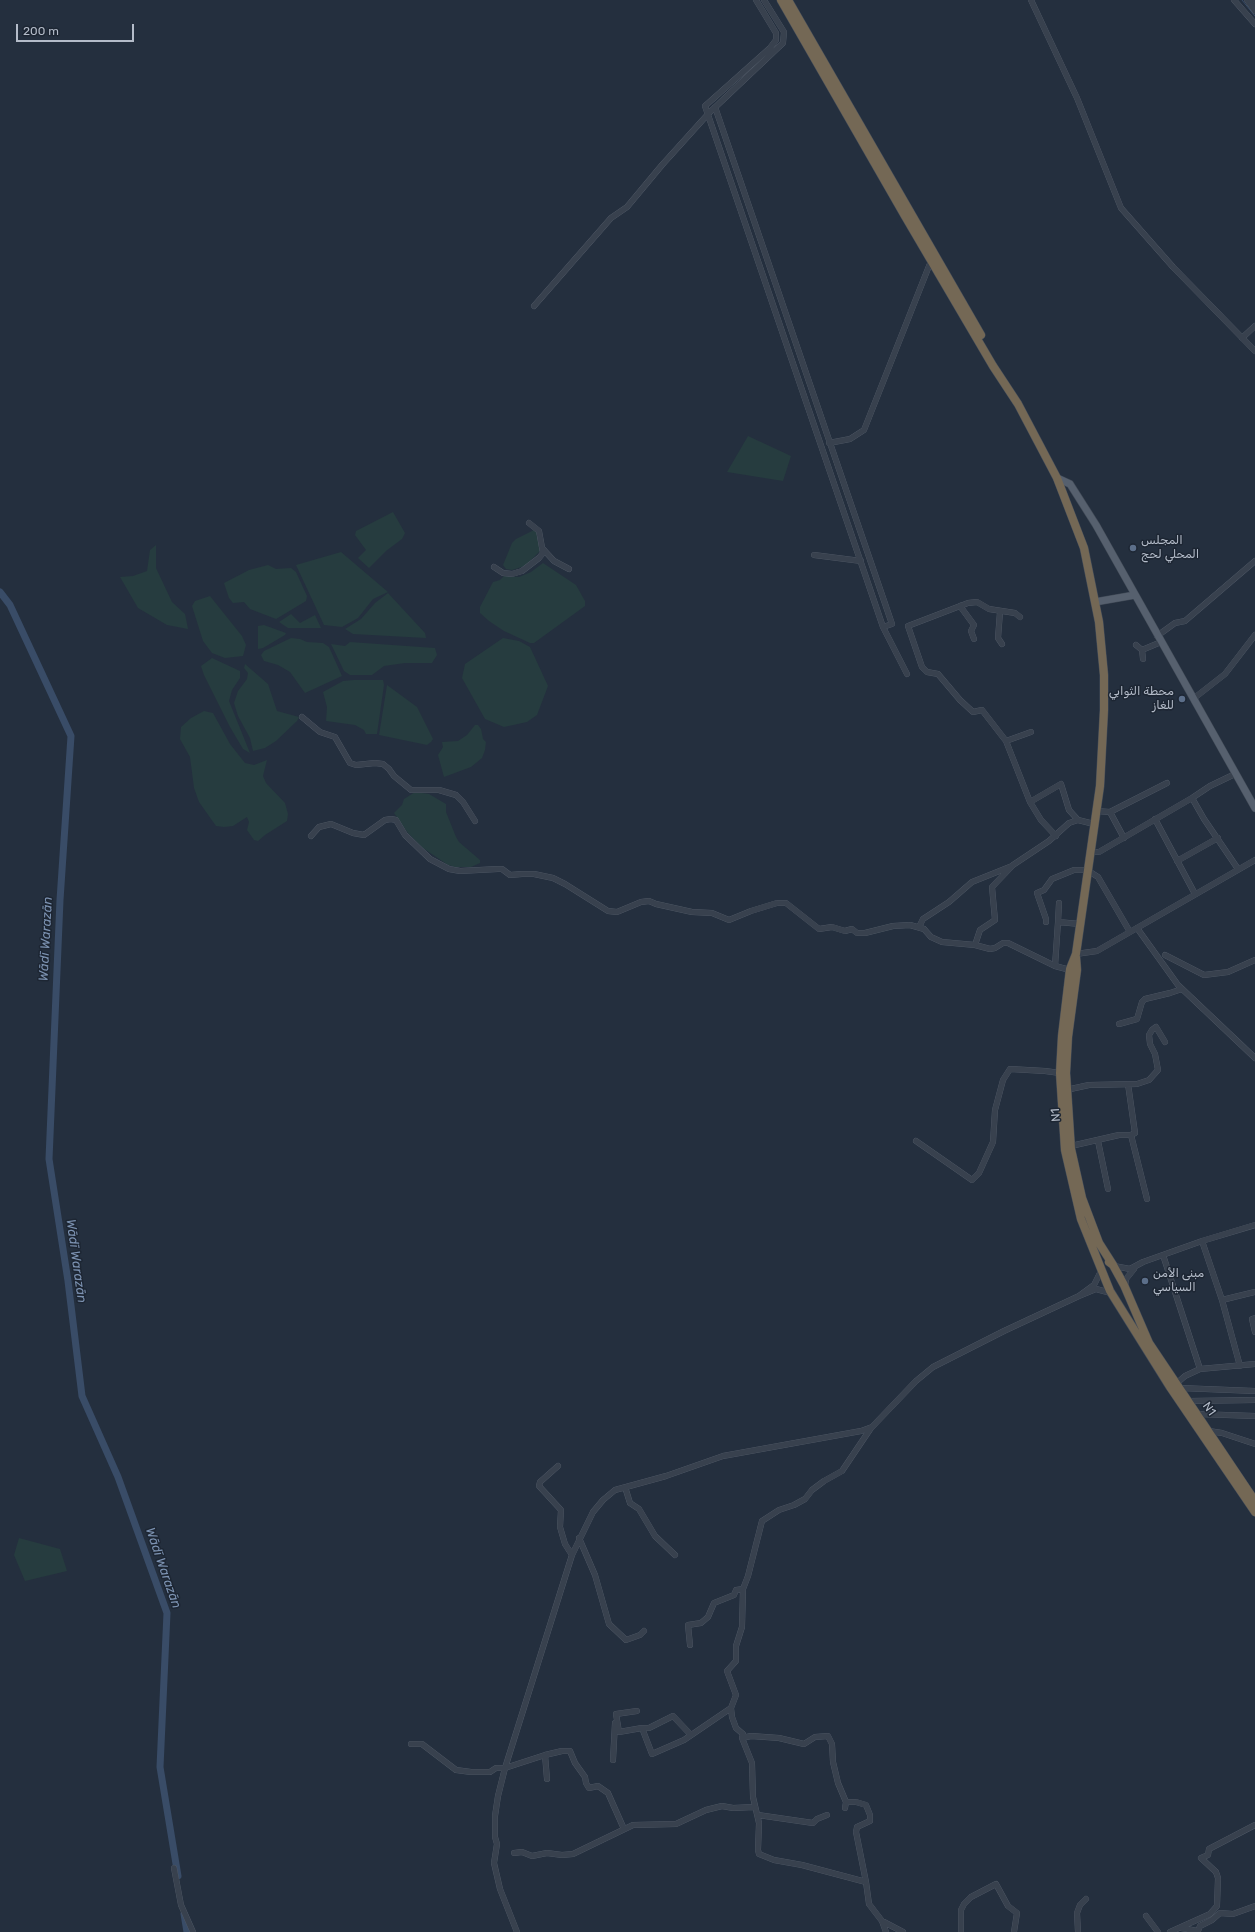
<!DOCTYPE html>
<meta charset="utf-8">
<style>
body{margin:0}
#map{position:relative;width:1255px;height:1932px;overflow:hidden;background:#242f3e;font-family:Rubik,sans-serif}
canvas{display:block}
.scale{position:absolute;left:16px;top:24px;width:118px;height:18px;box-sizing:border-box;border:2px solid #b4bcc9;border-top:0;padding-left:5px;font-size:12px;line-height:14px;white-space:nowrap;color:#b4bcc9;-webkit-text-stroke:3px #1d2633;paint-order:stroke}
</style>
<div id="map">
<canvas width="1255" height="1932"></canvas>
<div class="scale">200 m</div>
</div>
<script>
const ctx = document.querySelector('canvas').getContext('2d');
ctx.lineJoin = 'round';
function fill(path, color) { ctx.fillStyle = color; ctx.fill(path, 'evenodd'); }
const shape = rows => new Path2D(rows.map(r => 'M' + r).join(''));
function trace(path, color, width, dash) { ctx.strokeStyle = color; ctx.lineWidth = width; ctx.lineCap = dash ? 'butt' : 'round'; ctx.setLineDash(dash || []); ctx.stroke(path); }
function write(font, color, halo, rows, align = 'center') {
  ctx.font = font + ' Rubik,"Noto Sans Arabic",sans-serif'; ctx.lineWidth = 3; ctx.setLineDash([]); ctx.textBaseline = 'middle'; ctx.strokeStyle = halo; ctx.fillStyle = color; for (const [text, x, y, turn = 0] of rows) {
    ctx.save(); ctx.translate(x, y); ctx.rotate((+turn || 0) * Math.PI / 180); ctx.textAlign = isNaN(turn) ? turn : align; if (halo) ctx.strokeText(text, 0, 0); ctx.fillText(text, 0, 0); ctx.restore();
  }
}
const green = shape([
 [748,436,791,456,783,481,727,472],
 [393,512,405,533,402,539,386,551,369,568,358,558,366,550,355,535,356,531],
 [534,530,537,531,540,551,525,566,512,570,506,569,503,565,512,543,516,539],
 [156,545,156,568,172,602,185,614,188,629,167,625,138,608,120,577,133,576,147,571,150,550],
 [341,552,388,592,373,599,358,618,342,627,324,625,296,565],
 [543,563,576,585,585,601,585,606,534,643,530,643,504,631,489,621,480,613,480,607,493,582,500,580,504,576,519,577,531,572],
 [268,565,276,569,291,568,296,572,307,596,306,601,276,619,250,609,244,602,233,603,229,598,224,583,249,570],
 [388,593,425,633,426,638,353,634,345,629,361,619,375,603],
 [210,596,242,636,246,645,243,656,225,658,212,653,203,641,192,606,195,601],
 [291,614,300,623,315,615,321,628,288,628,279,622],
 [264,625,286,633,285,635,263,648,258,649,258,626],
 [291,638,300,639,307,642,323,643,329,647,342,676,305,693,290,672,278,665,264,661,261,655,264,651],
 [503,638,519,641,530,647,548,686,537,715,527,722,504,727,485,719,462,678,465,664],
 [350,642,435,648,437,655,432,663,405,663,384,666,372,675,350,675,344,671,331,644,345,646],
 [212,658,240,671,240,678,232,690,229,701,250,753,243,749,230,727,204,675,201,666],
 [245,664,268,684,277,711,299,717,297,721,276,741,265,748,253,751,250,738,238,716,234,703,238,691,247,679,248,673,244,668],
 [354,680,383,680,384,685,377,734,366,734,364,730,355,725,326,721,327,707,323,692,343,681],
 [387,685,417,707,433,739,431,742,427,745,379,735],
 [204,711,213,713,230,744,245,763,254,765,267,760,263,776,266,783,285,803,288,814,287,821,265,835,258,841,254,840,247,830,249,822,247,817,233,826,224,827,216,826,199,802,194,788,190,757,180,739,181,727,191,718],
 [475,725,478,725,481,729,483,739,486,742,485,750,482,758,471,767,444,777,438,755,443,747,442,742,458,741,467,735],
 [415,792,429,794,446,804,446,812,456,837,459,842,480,860,480,863,471,867,455,867,448,865,423,848,408,833,394,813,402,805,404,799],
 [19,1538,60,1549,67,1571,25,1581,14,1555]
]);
const stream = shape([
 [1242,0,1255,16]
]);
const river = shape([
 [0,592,10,605,71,736,60,900,49,1159,68,1281,82,1396,118,1477,167,1613,160,1767,178,1876],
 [184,1914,187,1932]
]);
const minor = shape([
 [756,0,776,33,776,40,770,48,705,106,883,627,907,674],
 [1031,0,1077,98,1121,208,1173,267,1255,351],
 [1234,0,1255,24],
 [1247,0,1255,11],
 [1252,0,1255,3],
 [715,107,892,624,883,627],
 [534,306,611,218,627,207,662,165,709,113,783,43,784,32,764,0],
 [1242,338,1255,326],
 [829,443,850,439,864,430,931,261],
 [543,549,554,561,569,569],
 [814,555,861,561],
 [494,567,503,573,512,574,522,571,539,558,543,553,539,531,529,523],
 [960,606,974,625,971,631,974,639],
 [1000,612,998,638,1002,644],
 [1157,636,1175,623,1185,621,1255,561],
 [1136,645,1142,650,1161,642],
 [1142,650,1143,659],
 [1193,699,1225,674,1255,635],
 [302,717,320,732,335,737,350,763,356,765,375,763,383,764,389,769,394,776,411,790,439,790,456,795,463,802,475,821],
 [1031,732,1006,741,1030,802,1041,820,1056,836],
 [1006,741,982,710,973,712,960,700,938,674,927,672,922,667,908,626,968,603,977,602,989,609,1015,613,1020,617],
 [1192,798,1204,819,1238,869],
 [1030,802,1061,784,1069,810,1078,820],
 [1096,811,1110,812,1167,783],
 [1110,812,1124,838],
 [1155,819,1195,894],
 [311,836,319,827,331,824,353,833,364,835,385,820,391,819,396,820,405,835,430,859,449,869,460,871,498,869,502,869,510,875,522,874,534,874,553,878,565,884,608,911,617,912,641,902,649,901,656,904,692,912,712,913,729,920,751,911,777,903,786,903,819,929,832,927,845,931,852,929,857,933,865,933,893,926,910,925,924,929,931,937,942,942,975,945],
 [1090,852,1099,852,1192,798,1210,786,1235,774],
 [1177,861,1218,838],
 [1059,903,1058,922,1080,924],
 [1046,922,1046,919,1037,893,1044,890,1052,879,1074,870,1087,870,1098,877,1130,932],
 [919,927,923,919,949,902,972,882,1012,866],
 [1137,928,1178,985,1255,1058],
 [1076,954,1097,951,1255,860],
 [1165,955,1204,975,1228,972,1255,960],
 [1055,966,1058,922],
 [1070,970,1055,966,1008,943,1003,943,995,948,990,949,975,945,980,930,995,920,992,887,1013,865,1049,841,1069,823,1078,820,1094,824],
 [1119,1024,1137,1019,1142,1002,1145,999,1170,993,1182,989],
 [1128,1084,1135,1133,1131,1135,1147,1199],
 [1066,1090,1089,1085,1137,1084,1149,1080,1158,1070,1155,1054,1150,1044,1149,1035,1152,1030,1156,1027,1165,1042],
 [916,1141,972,1180,979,1173,993,1142,995,1110,1003,1080,1010,1069,1045,1071,1060,1073],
 [1098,1141,1108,1189],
 [1071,1146,1119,1135,1131,1135],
 [1202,1241,1222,1300,1240,1366],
 [1163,1255,1200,1369],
 [1114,1266,1130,1269,1143,1262,1202,1241,1255,1225],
 [1101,1271,1094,1285,1079,1296,1096,1289,1111,1293],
 [1125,1287,1126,1279,1134,1269],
 [1222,1300,1255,1292],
 [1255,1318,1252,1319,1255,1332],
 [1177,1383,1185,1376,1200,1369,1255,1364],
 [1180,1388,1255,1391],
 [1188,1401,1255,1400],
 [1197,1414,1255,1416],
 [871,1428,842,1471,824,1481,812,1490,805,1499,794,1505,779,1510,762,1521,748,1576,743,1589,742,1627,736,1646,736,1661,727,1671,736,1695,731,1708,732,1717,736,1728,743,1734,742,1738,752,1763,753,1797,759,1823,758,1850,759,1854,774,1860,802,1865,866,1882,869,1904,882,1921,886,1932],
 [1209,1431,1222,1433,1255,1444],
 [558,1466,540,1482,539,1486,561,1510,560,1527,565,1544,572,1555],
 [625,1487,630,1503,639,1509,655,1536,675,1555],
 [579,1538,595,1575,609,1624,626,1640,640,1635,644,1631],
 [690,1645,688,1625,701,1623,708,1617,714,1603,734,1595,736,1590,743,1589],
 [637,1711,616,1714,619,1732,642,1728],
 [691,1735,673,1716,649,1728,642,1728,652,1754,684,1740,731,1708],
 [742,1738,751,1736,779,1738,804,1744,815,1737,828,1736,832,1744,833,1762,838,1783,846,1802,856,1802,866,1805,870,1815,870,1821,857,1827,856,1832,866,1882],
 [411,1744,422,1744,456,1770,471,1772,490,1772,496,1768,505,1768,545,1755,547,1779],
 [545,1755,562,1751,570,1751,575,1763,585,1777,586,1783,589,1788,598,1786,608,1793,624,1829],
 [613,1760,615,1723],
 [845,1808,846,1802],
 [758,1815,813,1823,817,1819,827,1815],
 [514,1853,522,1852,532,1856,547,1853,562,1855,573,1854,633,1825,676,1824,706,1810,722,1806,733,1808,754,1807],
 [174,1868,181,1905,193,1932],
 [1146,1916,1158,1932],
 [884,1922,903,1932],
 [1181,1928,1198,1931,1200,1926,1212,1920,1220,1913,1233,1914,1255,1906],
 [517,1932,500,1889,494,1863,497,1844,495,1837,495,1816,498,1796,505,1768,572,1555,593,1512,603,1500,615,1490,666,1476,723,1456,861,1431,872,1427,916,1381,933,1367,1004,1331,1079,1296],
 [961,1932,961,1910,964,1904,971,1897,996,1884,1008,1906,1017,1913,1014,1932],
 [1078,1932,1077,1913,1080,1905,1086,1899],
 [1170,1932,1210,1914,1217,1906,1218,1878,1216,1872,1201,1858,1208,1855,1209,1849,1255,1825]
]);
const major = shape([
 [1057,478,1070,484,1096,525,1255,808],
 [1095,602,1135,595]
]);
const highway = shape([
 [781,0,905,216,993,366,1018,404,1057,478,1084,548,1099,622,1104,675,1104,710,1100,786,1076,954,1070,969,1062,1036,1060,1073,1065,1150,1081,1219,1110,1291,1170,1387,1255,1512],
 [788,0,981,335],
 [1076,957,1077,970,1068,1037,1066,1073,1071,1149,1082,1198,1099,1243,1113,1265],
 [1109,1262,1113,1265,1124,1285,1149,1343,1255,1501]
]);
const markers = [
 [1133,548,4,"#5c6f8a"],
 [1182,699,4,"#5c6f8a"],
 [1145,1281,4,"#5c6f8a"]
];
const poiNames = [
 ["المجلس",1141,541],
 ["المحلي لحج",1141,555],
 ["محطة الثوابي",1174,692,"right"],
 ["للغاز",1174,706,"right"],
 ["مبنى الأمن",1153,1274],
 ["السياسي",1153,1288]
];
const streetNames = [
 ["N1",1056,1115,-94],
 ["N1",1209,1409,55]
];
const waterNames = [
 ["Wādī Warazān",46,939,-87],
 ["Wādī Warazān",76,1261,82],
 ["Wādī Warazān",163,1568,71]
];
fill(green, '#263c3f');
trace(stream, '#394c67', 1);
trace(river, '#394c67', 7);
trace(minor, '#565f6c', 6);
trace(major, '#414a57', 8);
trace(highway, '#434c59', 9);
trace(minor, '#38414e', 5.5);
trace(major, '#56606e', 7);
trace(highway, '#746855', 8);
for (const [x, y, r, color] of markers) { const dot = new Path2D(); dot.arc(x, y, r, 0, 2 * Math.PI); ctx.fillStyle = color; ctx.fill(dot); trace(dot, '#1d2633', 1.5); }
write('12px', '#b4bcc9', '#1d2633', poiNames, 'left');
write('12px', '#b4bcc9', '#1d2633', streetNames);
write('italic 13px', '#7c92b1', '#1d2633', waterNames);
</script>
